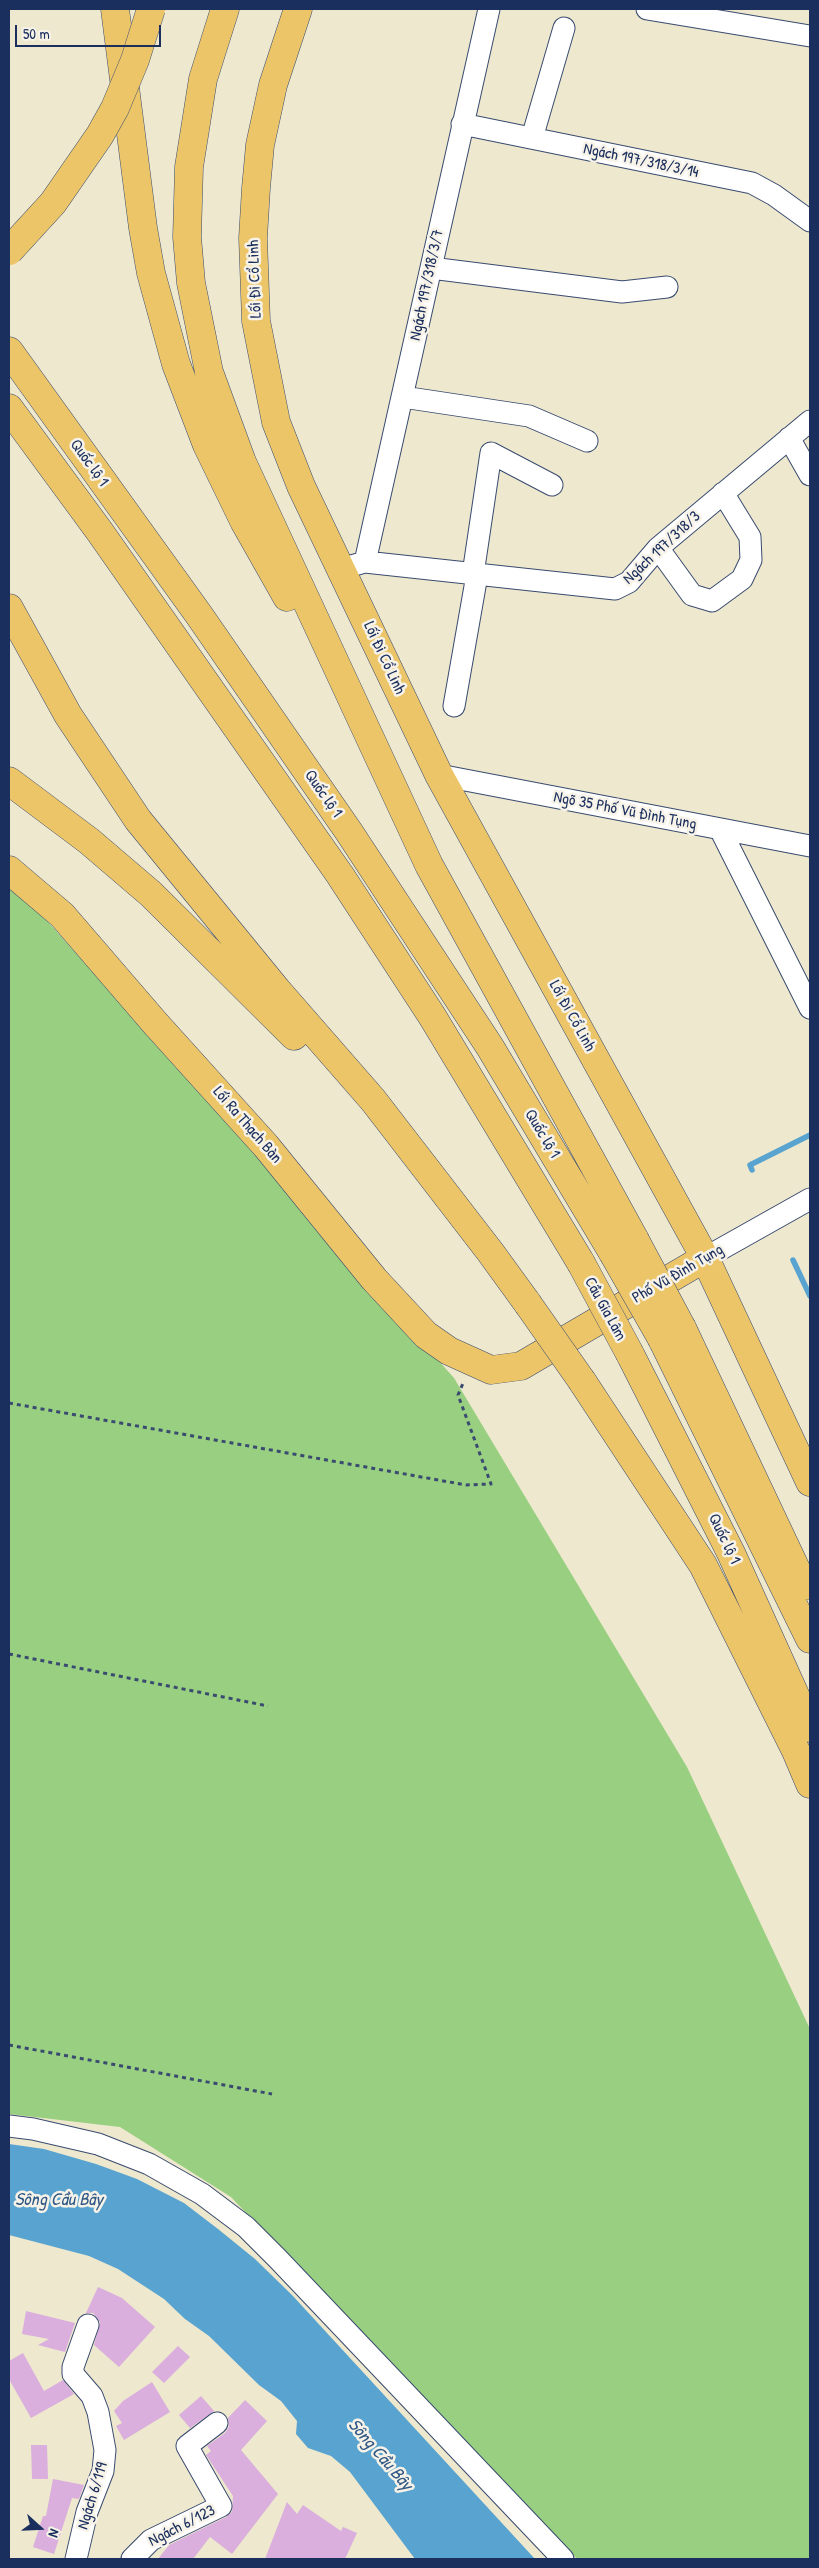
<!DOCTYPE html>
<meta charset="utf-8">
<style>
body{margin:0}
#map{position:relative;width:819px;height:2568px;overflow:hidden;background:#ede8ce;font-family:"Patrick Hand",sans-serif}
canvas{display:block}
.frame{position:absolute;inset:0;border:10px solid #1b2f5e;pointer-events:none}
.north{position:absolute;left:15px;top:2503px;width:50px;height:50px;-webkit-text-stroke:4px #f7f3e8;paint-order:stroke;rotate:110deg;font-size:14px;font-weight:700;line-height:20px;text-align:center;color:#1b2f5e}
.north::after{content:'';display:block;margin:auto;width:18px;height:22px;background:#1b2f5e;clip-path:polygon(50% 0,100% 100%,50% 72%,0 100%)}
.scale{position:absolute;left:15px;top:25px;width:146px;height:22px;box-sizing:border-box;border:2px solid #1b2f5e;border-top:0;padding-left:6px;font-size:15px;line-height:18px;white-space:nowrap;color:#1b2f5e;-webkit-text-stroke:4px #f7f3e8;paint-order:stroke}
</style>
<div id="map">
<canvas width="819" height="2568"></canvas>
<div class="frame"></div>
<div class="north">N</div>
<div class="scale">50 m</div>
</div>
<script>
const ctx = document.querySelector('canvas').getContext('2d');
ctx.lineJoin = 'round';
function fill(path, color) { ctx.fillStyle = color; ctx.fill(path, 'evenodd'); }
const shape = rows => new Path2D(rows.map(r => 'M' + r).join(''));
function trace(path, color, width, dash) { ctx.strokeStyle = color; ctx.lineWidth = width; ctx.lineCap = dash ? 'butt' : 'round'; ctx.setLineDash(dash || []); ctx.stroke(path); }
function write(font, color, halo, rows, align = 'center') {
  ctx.font = font + ' "Patrick Hand",sans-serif'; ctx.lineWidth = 5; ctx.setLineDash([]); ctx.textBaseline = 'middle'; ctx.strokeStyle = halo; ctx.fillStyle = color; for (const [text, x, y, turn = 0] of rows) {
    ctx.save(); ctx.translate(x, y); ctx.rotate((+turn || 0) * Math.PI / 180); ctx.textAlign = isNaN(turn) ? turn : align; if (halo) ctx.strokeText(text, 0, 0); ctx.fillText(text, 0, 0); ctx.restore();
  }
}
const green = shape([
 [9,884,49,923,454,1378,687,1767,810,2029,810,2559,578,2559,570,2553,231,2197,120,2127,9,2114]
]);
const water = shape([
 [9,2144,44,2149,96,2164,137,2179,184,2203,218,2229,255,2259,292,2295,535,2559,415,2559,350,2472,331,2456,308,2448,296,2434,297,2421,281,2401,259,2385,209,2336,185,2319,164,2299,118,2269,89,2256,9,2235]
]);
const stream = shape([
 [752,1170,750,1165,810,1135],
 [793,1260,810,1296]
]);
const building = shape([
 [98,2287,122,2298,155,2327,119,2367,94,2345,100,2322,93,2313,86,2313],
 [26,2311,75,2323,65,2352,38,2345,49,2339,22,2334],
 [178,2346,190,2357,164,2383,152,2372],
 [23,2353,44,2391,63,2380,74,2394,31,2418,9,2379,9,2361],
 [152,2382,170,2412,124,2440,116,2426,122,2423,114,2411,123,2401],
 [201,2396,214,2411,190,2428,179,2415],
 [245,2400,267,2421,241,2450,278,2494,232,2554,210,2537,193,2559,158,2559,169,2545,226,2517,232,2512,233,2496,206,2455,211,2451,207,2446,225,2433,229,2427,228,2418],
 [31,2445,47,2445,48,2479,32,2479],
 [53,2479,84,2485,79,2499,72,2498,54,2554,33,2547,43,2516,46,2516],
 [287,2502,297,2514,303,2505,341,2531,343,2527,357,2533,345,2559,265,2559]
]);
const path = shape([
 [9,1403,466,1485,491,1484,458,1395,464,1381],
 [9,1654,268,1706],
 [9,2045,272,2094]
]);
const minor = shape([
 [647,9,810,36],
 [462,124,752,183,774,195,810,221],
 [532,138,564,28],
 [431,268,622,292,667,287],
 [403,397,529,416,587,441],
 [789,438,810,475],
 [658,548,692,595,712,601,742,579,751,560,750,537,723,493],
 [365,562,489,9],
 [351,566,365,562,615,589,629,582,658,548,810,421],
 [473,574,491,453,552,485],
 [454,706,477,575],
 [439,775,810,846],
 [720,829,810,1008],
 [705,1258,810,1199],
 [9,2126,33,2129,98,2144,149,2164,202,2194,246,2227,278,2259,563,2559],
 [76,2559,87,2512,103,2471,105,2450,98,2412,92,2396,73,2374,73,2367,88,2325],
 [132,2559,151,2540,221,2506,187,2446,217,2423]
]);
const major = shape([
 [298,9,273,85,260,145,256,188,253,238,256,321,276,422,301,486,439,775,705,1258,810,1482],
 [9,870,62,915,155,1023,266,1146,374,1279,426,1335,449,1351,491,1370,521,1366,705,1258]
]);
const highway = shape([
 [115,9,143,228,151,273,176,364,207,445,244,521,287,597],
 [225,9,203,79,189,167,187,237,191,283,209,372,242,462,429,865,635,1240],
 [9,351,199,615,349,832,490,1047,613,1253],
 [9,408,100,532,340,875,432,1016,581,1263],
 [9,608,68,715,138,820,277,990,373,1100,491,1253,528,1304],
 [9,781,89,841,151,894,294,1036],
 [682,1328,804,1586],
 [662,1339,810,1639],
 [630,1354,731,1553,810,1728],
 [582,1381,703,1565,796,1751,810,1784]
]);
const highwayBridge = shape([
 [9,251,53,203,100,135,115,108,135,60,151,9],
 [635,1240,682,1328],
 [613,1253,662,1339],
 [581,1263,630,1354],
 [528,1304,582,1381]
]);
const streetNames = [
 ["Ngách 197/318/3/14",641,161,12],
 ["Lối Đi Cổ Linh",255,279,-92],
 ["Ngách 197/318/3/7",427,285,-78],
 ["Quốc lộ 1",89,463,54],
 ["Ngách 197/318/3",662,548,-43],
 ["Lối Đi Cổ Linh",384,658,65],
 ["Quốc lộ 1",323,794,55],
 ["Ngõ 35 Phố Vũ Đình Tụng",625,811,11],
 ["Lối Đi Cổ Linh",572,1016,61],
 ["Lối Ra Thạch Bàn",247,1125,49],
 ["Quốc lộ 1",542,1134,59],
 ["Phố Vũ Đình Tụng",678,1274,-30],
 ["Cầu Gia Lâm",605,1309,61],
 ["Quốc lộ 1",724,1539,64],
 ["Ngách 6/119",93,2496,-73],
 ["Ngách 6/123",182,2526,-27]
];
const waterNames = [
 ["Sông Cầu Bây",59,2200],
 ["Sông Cầu Bây",380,2455,49]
];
fill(green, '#98cf81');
fill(water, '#58a3d0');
trace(stream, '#58a3d0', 5.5);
fill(building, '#daaedd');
trace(minor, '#3a4b6f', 23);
trace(major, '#3a4b6f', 29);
trace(highway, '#3a4b6f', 29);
trace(path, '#3a4b6f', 3, [4, 4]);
trace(minor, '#fff', 21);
trace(major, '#ecc569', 28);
trace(highway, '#ecc569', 28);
trace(highwayBridge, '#3a4b6f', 29, []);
trace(highwayBridge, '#ecc569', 28);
write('16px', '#1b2f5e', '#f7f3e8', streetNames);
write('italic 18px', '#305886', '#f7f3e8', waterNames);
</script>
